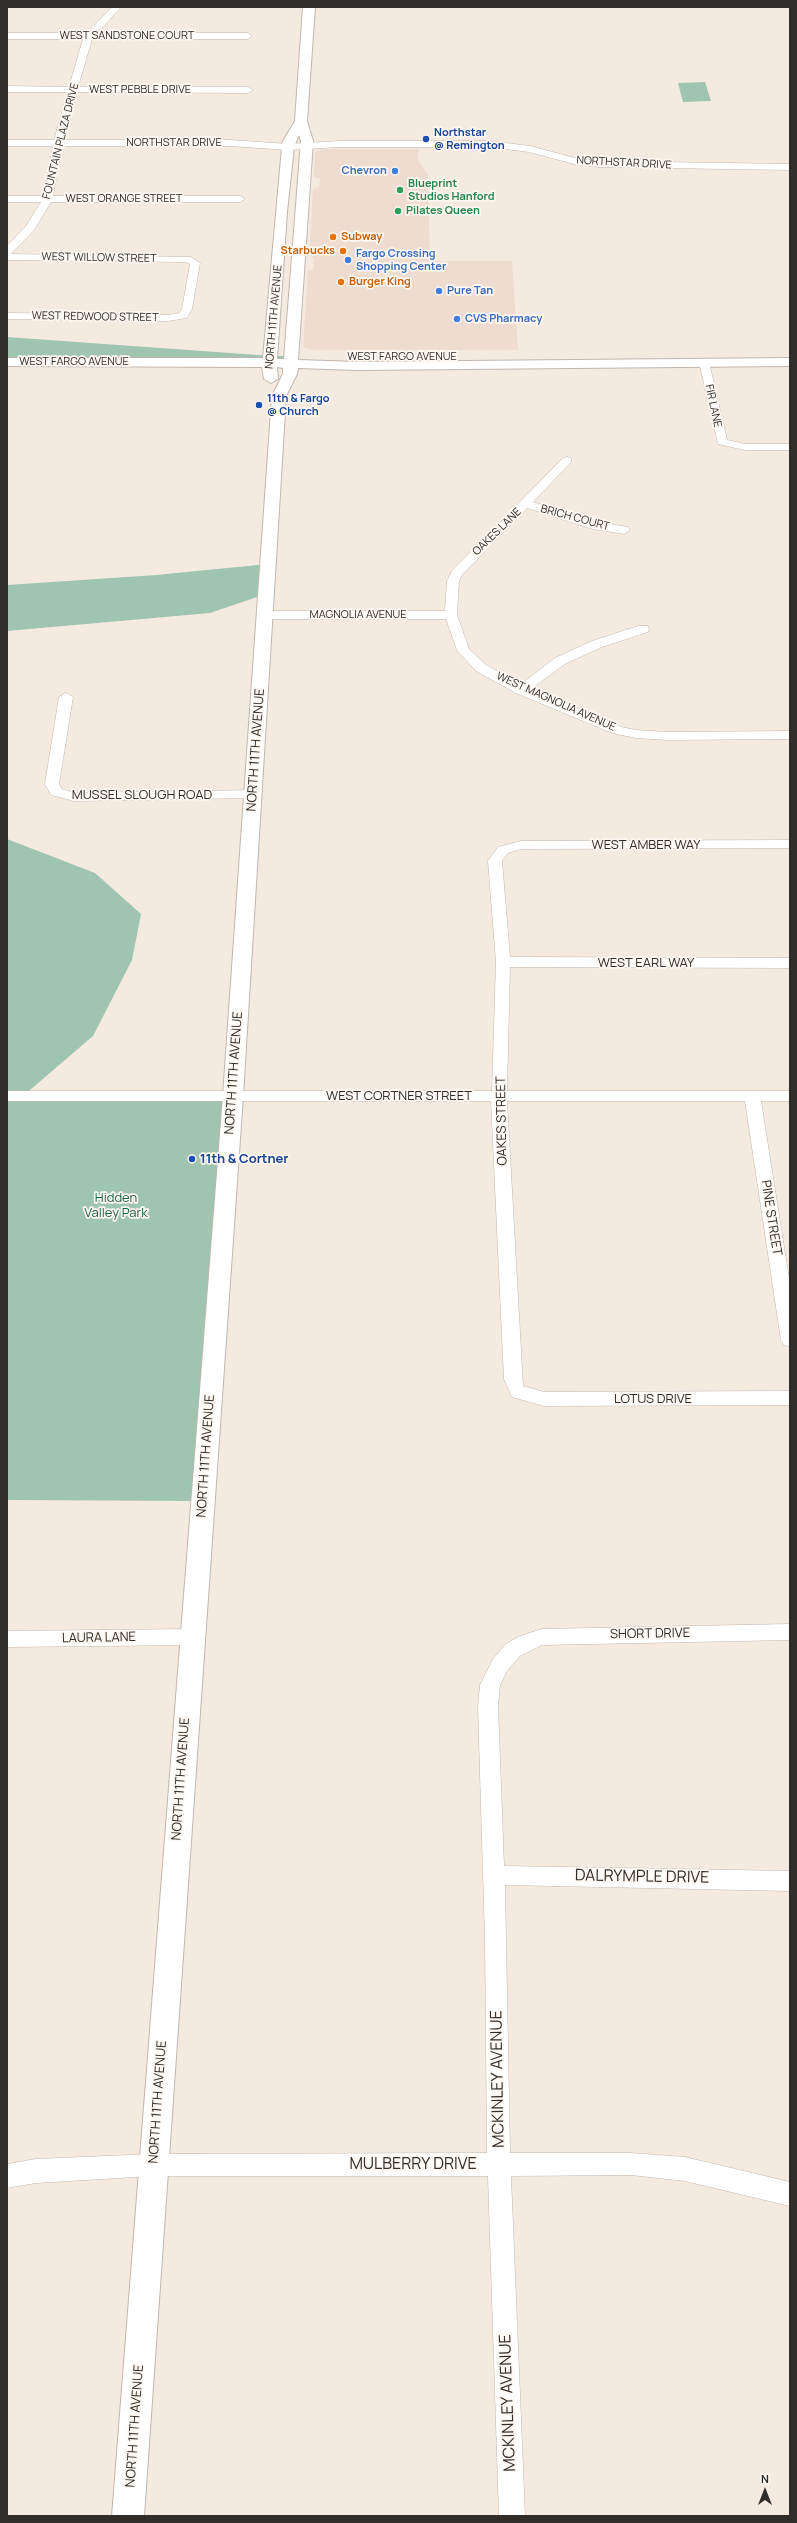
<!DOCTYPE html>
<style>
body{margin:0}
#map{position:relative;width:797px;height:2523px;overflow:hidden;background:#f5eae0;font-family:Manrope,sans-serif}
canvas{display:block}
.frame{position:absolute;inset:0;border:8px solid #302c29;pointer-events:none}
.north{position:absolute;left:745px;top:2471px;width:40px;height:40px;-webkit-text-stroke:3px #fff8f2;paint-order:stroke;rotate:0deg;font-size:11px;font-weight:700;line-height:16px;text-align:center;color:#302c29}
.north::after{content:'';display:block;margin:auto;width:14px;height:18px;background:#302c29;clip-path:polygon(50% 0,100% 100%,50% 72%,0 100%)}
</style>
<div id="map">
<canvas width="797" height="2523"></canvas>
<div class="frame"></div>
<div class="north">N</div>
</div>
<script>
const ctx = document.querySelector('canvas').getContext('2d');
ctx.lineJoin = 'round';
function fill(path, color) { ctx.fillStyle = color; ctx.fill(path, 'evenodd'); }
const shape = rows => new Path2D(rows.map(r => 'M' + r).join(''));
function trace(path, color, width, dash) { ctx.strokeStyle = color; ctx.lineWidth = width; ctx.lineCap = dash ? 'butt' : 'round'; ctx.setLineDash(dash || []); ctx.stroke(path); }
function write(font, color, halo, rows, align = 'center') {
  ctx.font = font + ' Manrope,sans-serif'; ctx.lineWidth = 3.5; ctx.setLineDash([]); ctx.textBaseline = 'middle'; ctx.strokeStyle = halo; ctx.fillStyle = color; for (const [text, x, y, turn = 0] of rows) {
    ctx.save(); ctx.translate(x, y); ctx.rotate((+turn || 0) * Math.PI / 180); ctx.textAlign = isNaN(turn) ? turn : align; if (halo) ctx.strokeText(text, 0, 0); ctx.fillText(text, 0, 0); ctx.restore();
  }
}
const built = shape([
 [323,149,422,149,418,150,418,160,428,175,430,259,436,261,512,261,518,350,312,350,303,347,308,271,313,269,314,258,309,255,313,190,319,187,320,179,314,177,315,152]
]);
const green = shape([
 [705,82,711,101,683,102,678,83],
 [7,337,272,356,291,356,290,365,7,365],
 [268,564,266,594,210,613,7,631,7,585,156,575],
 [7,839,95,873,141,914,132,960,93,1036,23,1096,233,1096,202,1501,7,1500]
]);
const minor = shape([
 [112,7,121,7,97,33,248,33,252,36,248,39,92,39,78,87,248,87,253,90,248,93,77,92,64,140,230,140,288,144,340,141,490,141,530,146,575,158,599,161,790,164,790,170,599,167,574,164,529,152,490,147,340,147,288,150,230,146,62,146,53,196,240,196,245,199,240,202,51,202,34,230,11,254,191,257,200,263,192,309,187,318,168,321,7,319,7,313,168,315,179,313,182,309,190,264,185,262,7,260,7,246,26,226,41,202,7,202,7,196,43,196,53,146,7,146,7,140,54,140,68,92,7,92,7,86,69,87,83,39,7,39,7,33,87,33,112,7],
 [704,359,709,362,727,440,745,444,790,444,790,450,745,450,718,444,699,362,704,359],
 [567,457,571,458,571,462,533,502,595,522,628,527,630,530,624,534,593,529,527,508,462,575,459,581,457,615,469,649,486,665,521,684,555,658,592,641,638,626,648,626,649,629,648,632,602,647,565,664,532,688,621,727,636,730,668,732,790,731,790,739,668,740,636,738,612,733,516,693,476,671,457,650,446,619,265,619,259,615,265,611,445,611,447,581,452,571,563,458,567,457],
 [66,693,73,697,59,784,62,789,74,793,254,790,261,794,254,798,74,801,51,795,45,784,59,697,66,693],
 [790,840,790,848,521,849,508,853,502,861,510,957,790,958,790,968,510,967,507,1091,790,1091,790,1101,761,1101,790,1285,790,1347,784,1345,781,1340,745,1101,507,1101,523,1386,544,1392,790,1391,790,1405,544,1406,512,1397,504,1379,491,1101,7,1101,7,1091,492,1091,496,962,488,861,498,847,521,841,790,840],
 [790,1624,790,1640,542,1645,520,1656,507,1671,500,1685,498,1706,504,1866,790,1871,790,1891,505,1885,510,2153,631,2153,685,2157,790,2182,790,2206,685,2181,631,2175,511,2176,525,2516,499,2516,488,2176,153,2176,36,2183,7,2188,7,2164,36,2159,153,2154,487,2153,485,1939,478,1706,480,1685,493,1659,506,1644,520,1636,542,1629,790,1624],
 [192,1629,199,1631,202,1637,199,1643,192,1645,7,1647,7,1631,192,1629]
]);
const secondary = shape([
 [303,7,315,7,307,121,313,141,298,360,357,362,790,358,790,366,357,370,298,368,297,374,286,396,243,1096,144,2516,112,2516,223,1096,272,396,283,374,283,368,277,367,278,379,271,383,264,379,262,367,7,366,7,358,263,358,282,147,283,141,295,121,303,7],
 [299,135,301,141,284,359,277,359,287,212,294,147,299,135]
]);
const markers = [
 [426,139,4,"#1a4fb4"],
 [395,171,4,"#3f7fe0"],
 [400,190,4,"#2e9e5b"],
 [398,211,4,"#2e9e5b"],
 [333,237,4,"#e8710a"],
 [343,251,4,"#e8710a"],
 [348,260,4,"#3f7fe0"],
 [341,282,4,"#e8710a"],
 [439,291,4,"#3f7fe0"],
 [457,319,4,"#3f7fe0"],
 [259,405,4,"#1a4fb4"],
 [192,1159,4,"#1a4fb4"]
];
const farStreetnames = [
 ["WEST SANDSTONE COURT",127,36],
 ["WEST PEBBLE DRIVE",140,90],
 ["FOUNTAIN PLAZA DRIVE",61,141,-76],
 ["NORTHSTAR DRIVE",174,143],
 ["NORTHSTAR DRIVE",624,163,3],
 ["WEST ORANGE STREET",124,199],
 ["WEST WILLOW STREET",99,258,1],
 ["WEST REDWOOD STREET",95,317,1],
 ["NORTH 11TH AVENUE",274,317,-85],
 ["WEST FARGO AVENUE",402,357],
 ["WEST FARGO AVENUE",74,362],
 ["FIR LANE",713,406,78],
 ["BRICH COURT",575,518,15],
 ["OAKES LANE",497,532,-44],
 ["MAGNOLIA AVENUE",358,615],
 ["WEST MAGNOLIA AVENUE",556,702,24]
];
const farTransitnames = [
 ["Northstar",434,133],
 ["@ Remington",434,146],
 ["11th & Fargo",267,399],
 ["@ Church",267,412]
];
const farShopnames = [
 ["Chevron",387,171,"right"],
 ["Fargo Crossing",356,254],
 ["Shopping Center",356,267],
 ["Pure Tan",447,291],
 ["CVS Pharmacy",465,319]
];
const farLeisurenames = [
 ["Blueprint",408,184],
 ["Studios Hanford",408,197],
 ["Pilates Queen",406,211]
];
const farFoodnames = [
 ["Subway",341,237],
 ["Starbucks",335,251,"right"],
 ["Burger King",349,282]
];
const streetNames = [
 ["NORTH 11TH AVENUE",256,750,-86],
 ["MUSSEL SLOUGH ROAD",142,795],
 ["WEST AMBER WAY",646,845],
 ["WEST EARL WAY",646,963],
 ["NORTH 11TH AVENUE",234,1073,-86],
 ["WEST CORTNER STREET",399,1096],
 ["OAKES STREET",502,1121,-91],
 ["PINE STREET",771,1218,81],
 ["LOTUS DRIVE",653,1399],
 ["NORTH 11TH AVENUE",206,1456,-86],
 ["SHORT DRIVE",650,1634,-1],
 ["LAURA LANE",99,1638,-1],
 ["NORTH 11TH AVENUE",181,1779,-86],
 ["NORTH 11TH AVENUE",158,2102,-86],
 ["NORTH 11TH AVENUE",135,2426,-86]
];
const transitNames = [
 ["11th & Cortner",200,1159]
];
const parkNames = [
 ["Hidden",116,1198],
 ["Valley Park",116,1213]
];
const nearStreetnames = [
 ["DALRYMPLE DRIVE",642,1877,1],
 ["MCKINLEY AVENUE",498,2079,-91],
 ["MULBERRY DRIVE",413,2165],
 ["MCKINLEY AVENUE",508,2403,-92]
];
fill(built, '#eddccf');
fill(green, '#9fc5b1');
trace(minor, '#c1b6ae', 1);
trace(secondary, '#c1b6ae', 2);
fill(minor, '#fff');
fill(secondary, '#fff');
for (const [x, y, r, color] of markers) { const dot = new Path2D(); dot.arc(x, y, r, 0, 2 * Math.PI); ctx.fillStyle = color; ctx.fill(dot); trace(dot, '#fff8f2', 1.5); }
write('11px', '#302c29', '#fff8f2', farStreetnames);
write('bold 11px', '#164399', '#fff8f2', farTransitnames, 'left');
write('bold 11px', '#366cbe', '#fff8f2', farShopnames, 'left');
write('bold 11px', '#27864d', '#fff8f2', farLeisurenames, 'left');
write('bold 11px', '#c56008', '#fff8f2', farFoodnames, 'left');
write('13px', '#302c29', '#fff8f2', streetNames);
write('bold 13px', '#164399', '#fff8f2', transitNames, 'left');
write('13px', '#196244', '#fff8f2', parkNames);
write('16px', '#302c29', '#fff8f2', nearStreetnames);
</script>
